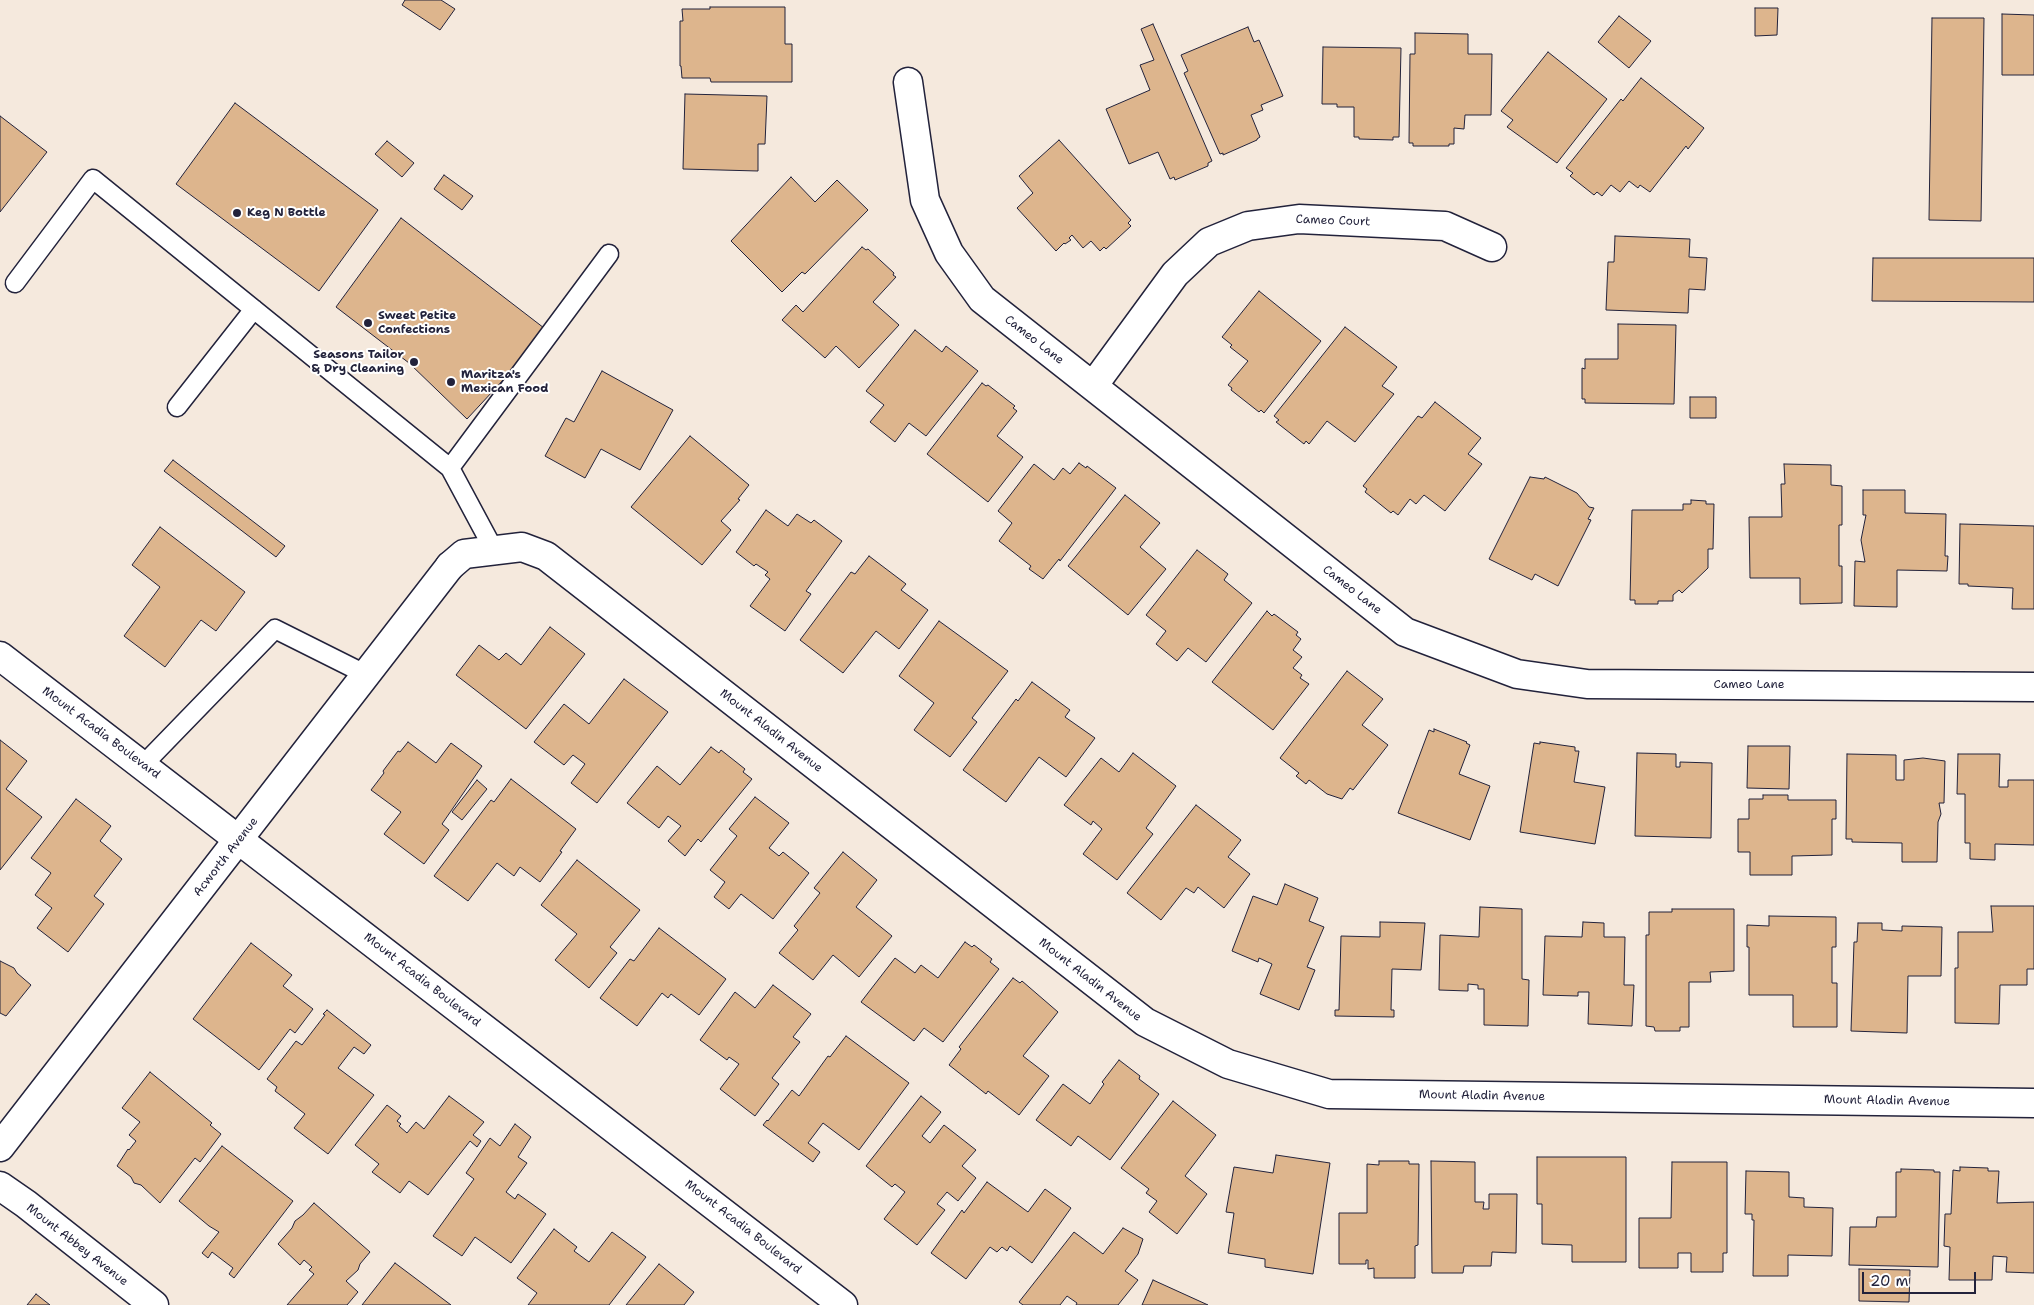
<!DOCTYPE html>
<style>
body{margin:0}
#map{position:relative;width:2034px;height:1305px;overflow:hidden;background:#f5e9dd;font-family:"Shantell Sans",sans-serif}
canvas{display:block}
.scale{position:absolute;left:1862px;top:1272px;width:114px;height:22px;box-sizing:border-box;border:2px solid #22223b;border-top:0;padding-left:6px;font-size:15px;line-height:18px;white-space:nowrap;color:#22223b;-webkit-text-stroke:4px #fff;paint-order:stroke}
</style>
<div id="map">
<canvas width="2034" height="1305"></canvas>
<div class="scale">20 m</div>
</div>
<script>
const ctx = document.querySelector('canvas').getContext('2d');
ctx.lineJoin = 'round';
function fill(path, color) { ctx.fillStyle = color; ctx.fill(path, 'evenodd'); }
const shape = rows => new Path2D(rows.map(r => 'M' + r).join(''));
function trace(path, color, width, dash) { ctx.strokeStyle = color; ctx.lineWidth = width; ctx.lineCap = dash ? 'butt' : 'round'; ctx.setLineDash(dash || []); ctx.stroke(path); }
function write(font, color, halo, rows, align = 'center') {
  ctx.font = font + ' "Shantell Sans",sans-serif'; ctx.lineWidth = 4; ctx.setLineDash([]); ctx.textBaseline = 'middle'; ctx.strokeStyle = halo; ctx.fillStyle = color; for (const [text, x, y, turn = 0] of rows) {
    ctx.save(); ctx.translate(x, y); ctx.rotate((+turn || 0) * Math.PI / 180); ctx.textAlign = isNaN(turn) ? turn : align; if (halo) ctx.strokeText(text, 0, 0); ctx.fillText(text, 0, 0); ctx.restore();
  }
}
const building = shape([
 [405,0,441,0,455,9,440,30,402,5,405,0],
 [710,7,785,7,785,44,792,44,792,82,711,82,710,78,682,78,681,66,680,66,680,21,683,21,682,9,710,9,710,7],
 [1755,8,1778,8,1777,35,1755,36,1755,8],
 [2002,14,2034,15,2034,75,2002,75,2002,14],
 [1619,16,1651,41,1629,68,1598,42,1619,16],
 [1932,18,1984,18,1981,221,1929,220,1932,18],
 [1153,24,1212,161,1208,163,1208,166,1175,180,1174,177,1170,179,1158,152,1129,164,1106,109,1150,90,1140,65,1154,60,1141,29,1153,24],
 [1248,27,1254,42,1259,40,1283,96,1261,105,1263,110,1251,115,1260,137,1257,139,1257,140,1223,155,1223,153,1220,154,1184,73,1188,71,1181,55,1248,27],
 [1415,33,1468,34,1468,54,1492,54,1491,115,1465,115,1464,129,1454,128,1454,144,1449,144,1449,146,1413,146,1413,143,1409,143,1410,54,1415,54,1415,33],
 [1323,47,1401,48,1399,137,1393,137,1393,140,1359,139,1359,137,1354,137,1354,107,1337,107,1337,104,1322,104,1323,47],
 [1548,52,1607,99,1557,163,1507,127,1513,120,1501,111,1548,52],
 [1641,78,1704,128,1688,149,1686,146,1650,192,1640,185,1638,188,1629,181,1620,192,1611,185,1602,196,1597,192,1594,195,1570,176,1573,173,1566,168,1621,99,1623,101,1641,78],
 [685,94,767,96,765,144,758,144,758,171,683,169,685,94],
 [235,103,378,210,319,291,176,184,235,103],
 [0,116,47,152,0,212,0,116],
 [1059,140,1131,220,1128,223,1131,226,1106,249,1104,247,1100,251,1091,241,1083,248,1072,235,1069,238,1071,240,1065,244,1064,243,1056,251,1017,208,1033,193,1019,176,1059,140],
 [387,141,414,163,402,177,375,154,387,141],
 [444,175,473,196,462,210,434,189,444,175],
 [791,177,815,202,837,180,868,210,805,274,802,272,782,292,731,241,791,177],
 [401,218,544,328,518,364,467,419,409,363,336,307,401,218],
 [1615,236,1690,239,1689,257,1707,258,1705,290,1689,289,1688,313,1606,310,1608,262,1614,262,1615,236],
 [862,247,866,250,868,249,894,273,893,275,896,277,873,302,899,325,859,368,836,346,825,358,782,320,796,305,803,312,862,247],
 [1873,258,2034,258,2034,302,1872,301,1873,258],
 [1259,291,1321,341,1264,413,1261,410,1259,412,1231,390,1232,388,1228,385,1248,361,1230,347,1232,345,1222,337,1259,291],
 [1618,324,1676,325,1674,404,1585,403,1585,399,1582,399,1582,368,1585,369,1585,359,1618,359,1618,324],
 [1345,327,1397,367,1382,386,1394,394,1355,442,1327,421,1309,444,1306,441,1304,444,1276,422,1279,420,1274,416,1345,327],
 [915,330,942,352,946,346,978,371,926,436,909,423,895,442,870,422,884,405,866,391,915,330],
 [602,371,673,410,640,470,601,449,585,478,545,456,566,418,574,422,602,371],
 [982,383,986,386,988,385,1015,406,1013,408,1017,411,997,436,1023,457,988,502,927,454,982,383],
 [1690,397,1716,397,1716,418,1690,418,1690,397],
 [1435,402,1481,438,1468,454,1482,464,1445,511,1424,495,1416,504,1410,499,1398,515,1393,511,1391,513,1365,492,1367,489,1363,486,1418,416,1422,418,1435,402],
 [690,436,749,485,738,499,740,500,721,521,731,530,702,565,631,507,690,436],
 [173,460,285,546,276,557,164,471,173,460],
 [1079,463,1086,468,1087,466,1116,488,1060,561,1059,559,1043,579,1029,569,1031,566,999,541,1012,523,998,511,1034,464,1054,480,1063,468,1070,474,1079,463],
 [1784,464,1831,465,1831,485,1842,486,1842,525,1839,525,1839,566,1842,566,1842,603,1800,604,1800,578,1750,578,1749,517,1782,517,1781,484,1785,484,1784,464],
 [1530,477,1544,479,1545,477,1577,493,1589,507,1594,508,1588,519,1591,520,1558,586,1535,574,1532,580,1489,559,1530,477],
 [1863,490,1905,490,1905,513,1946,514,1945,556,1948,556,1947,571,1897,570,1897,607,1854,606,1855,561,1865,562,1861,540,1866,515,1863,515,1863,490],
 [1125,495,1160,523,1140,547,1166,569,1128,615,1068,566,1125,495],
 [1691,500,1706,501,1706,504,1714,504,1713,549,1708,549,1708,568,1682,593,1679,590,1673,595,1673,601,1658,601,1658,604,1635,604,1635,600,1630,600,1632,510,1683,510,1683,504,1691,504,1691,500],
 [766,510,788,526,797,514,811,523,814,520,842,541,806,591,811,594,785,631,750,606,770,579,765,575,768,572,756,564,754,566,736,552,766,510],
 [1960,524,2034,526,2034,609,2012,609,2013,588,1968,586,1968,584,1959,584,1960,524],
 [160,527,245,592,216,631,201,620,165,667,124,636,160,587,132,565,160,527],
 [1197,550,1228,574,1224,580,1252,603,1206,662,1188,648,1177,661,1156,644,1166,631,1146,615,1197,550],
 [869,556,906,584,901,590,928,610,899,649,876,631,843,673,800,640,851,572,855,574,869,556],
 [1267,611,1272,616,1274,614,1298,632,1296,635,1301,639,1293,650,1302,657,1293,668,1302,675,1300,678,1309,684,1273,730,1212,682,1267,611],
 [939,621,1008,671,972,718,977,722,950,757,914,730,934,703,899,676,939,621],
 [550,627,585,654,526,729,456,675,479,645,499,660,506,653,521,665,550,627],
 [1347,671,1383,699,1362,725,1388,745,1353,790,1350,788,1342,799,1327,794,1309,780,1306,784,1296,776,1299,773,1280,758,1347,671],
 [624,679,668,712,597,803,571,783,585,764,573,755,564,765,534,742,564,704,589,724,624,679],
 [1032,682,1070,710,1065,717,1095,738,1066,777,1039,757,1006,802,963,770,1016,699,1018,701,1032,682],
 [1434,729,1467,742,1466,743,1470,745,1459,774,1490,786,1470,840,1398,813,1429,730,1434,732,1434,729],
 [0,740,27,761,6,789,42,817,0,870,0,740],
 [408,742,436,763,451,743,482,766,442,824,449,830,424,864,384,834,401,812,371,790,384,773,383,771,398,751,400,752,408,742],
 [1540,742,1575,747,1575,751,1579,751,1574,782,1605,787,1595,844,1520,832,1534,743,1540,744,1540,742],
 [1748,746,1790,746,1789,789,1747,788,1748,746],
 [711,747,719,753,721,750,745,769,743,772,752,779,701,842,698,839,685,856,668,841,681,826,668,816,659,828,627,803,657,766,680,785,711,747],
 [1133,753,1176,786,1146,828,1153,834,1117,880,1083,854,1102,829,1093,821,1091,825,1064,805,1101,758,1119,772,1133,753],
 [1637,753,1676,754,1676,767,1680,767,1680,762,1712,763,1711,838,1635,836,1637,753],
 [1847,754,1896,755,1896,780,1904,780,1904,760,1923,758,1945,761,1944,803,1939,803,1941,814,1938,822,1937,862,1902,862,1902,843,1852,842,1852,839,1846,839,1847,754],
 [1958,754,2000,754,1999,787,2008,787,2008,780,2034,780,2034,845,1995,844,1995,860,1970,859,1970,843,1965,843,1965,794,1957,794,1958,754],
 [511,779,576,829,560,851,562,852,540,882,520,867,514,876,497,863,468,901,434,876,491,800,494,802,511,779],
 [477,780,487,789,462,820,452,812,477,780],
 [1763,795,1788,795,1788,800,1836,800,1836,819,1832,819,1832,855,1792,856,1792,875,1750,875,1750,852,1738,852,1738,819,1749,819,1749,799,1763,799,1763,795],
 [755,797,789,823,769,848,779,856,783,852,809,873,773,919,741,894,729,909,714,897,725,882,710,870,737,836,729,829,755,797],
 [76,799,111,826,100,841,122,859,94,896,104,904,68,952,37,928,52,908,35,895,51,873,31,858,76,799],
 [1196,805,1241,840,1228,857,1250,874,1224,908,1198,887,1194,893,1186,888,1161,920,1127,893,1196,805],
 [843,852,877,880,856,907,892,936,859,977,833,955,813,980,779,953,798,930,794,926,820,893,814,888,843,852],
 [577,860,640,910,610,947,617,953,589,988,555,960,577,934,541,905,577,860],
 [1285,884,1318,898,1309,921,1324,927,1307,967,1315,970,1299,1010,1260,994,1272,964,1259,958,1258,962,1232,951,1253,896,1277,905,1285,884],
 [1991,906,2034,906,2034,969,2027,969,2027,985,2000,985,1999,1024,1955,1023,1955,968,1958,968,1958,932,1993,932,1991,906],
 [1480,907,1522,909,1522,979,1529,980,1528,1026,1484,1025,1484,989,1478,989,1478,985,1468,984,1468,991,1439,990,1440,935,1479,937,1480,907],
 [1672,909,1734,909,1734,971,1710,972,1711,982,1689,982,1689,1027,1680,1027,1680,1031,1655,1031,1654,1027,1646,1026,1646,935,1649,935,1649,912,1672,912,1672,909],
 [1769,916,1836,917,1836,947,1832,947,1832,983,1837,983,1837,1027,1793,1027,1793,995,1749,995,1749,947,1747,947,1747,925,1769,926,1769,916],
 [1380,922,1425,923,1421,970,1392,969,1391,1010,1394,1010,1394,1017,1335,1016,1335,1010,1339,1010,1341,936,1380,937,1380,922],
 [1583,922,1604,923,1604,937,1625,937,1624,985,1634,985,1632,1026,1588,1024,1589,992,1578,992,1578,996,1543,995,1545,936,1582,937,1583,922],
 [1858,923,1882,923,1882,930,1902,931,1902,926,1942,927,1941,976,1908,976,1907,1033,1851,1031,1854,942,1857,942,1858,923],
 [659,928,726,979,699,1015,671,994,668,998,662,993,637,1026,600,998,630,959,634,961,659,928],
 [965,942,972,947,974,945,992,959,990,962,999,969,943,1042,924,1028,914,1041,861,1002,895,958,915,973,921,965,938,978,965,942],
 [251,943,292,975,283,986,313,1009,295,1033,290,1029,259,1070,193,1019,251,943],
 [0,961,14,968,17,973,31,985,6,1016,0,1013,0,961],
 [1013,978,1020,983,1022,981,1058,1012,1023,1056,1049,1076,1019,1115,988,1091,986,1094,949,1065,961,1049,959,1047,1013,978],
 [773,985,811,1014,793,1037,800,1042,772,1078,779,1084,755,1116,720,1089,739,1064,729,1057,727,1060,700,1040,735,992,755,1008,773,985],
 [327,1010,371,1045,364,1054,354,1047,338,1068,374,1095,328,1154,294,1128,305,1114,275,1091,277,1087,267,1079,296,1041,302,1045,325,1015,323,1014,327,1010],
 [846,1036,909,1083,859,1150,823,1123,808,1143,820,1152,813,1162,763,1125,767,1120,768,1121,792,1090,799,1096,828,1056,830,1057,846,1036],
 [1119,1060,1140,1076,1139,1079,1159,1094,1110,1160,1078,1136,1071,1146,1036,1120,1063,1084,1090,1104,1104,1084,1102,1082,1119,1060],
 [150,1072,212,1123,210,1125,221,1134,200,1162,195,1158,160,1203,141,1185,134,1183,131,1177,117,1166,128,1149,129,1150,136,1141,129,1135,140,1122,122,1108,150,1072],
 [449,1096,484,1122,473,1135,481,1141,477,1147,470,1141,428,1195,409,1181,400,1193,372,1172,379,1164,355,1145,387,1105,401,1116,397,1121,401,1124,399,1126,407,1133,416,1122,424,1129,449,1096],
 [921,1096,941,1112,922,1136,930,1143,944,1125,976,1150,962,1166,976,1178,958,1201,947,1192,937,1204,945,1210,917,1245,884,1219,905,1192,895,1184,892,1187,866,1166,921,1096],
 [1173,1101,1216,1135,1185,1176,1207,1194,1177,1234,1149,1212,1157,1201,1146,1193,1149,1189,1121,1168,1173,1101],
 [515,1124,531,1137,518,1157,527,1163,506,1192,515,1199,518,1194,546,1214,511,1263,475,1237,462,1256,433,1236,474,1179,466,1173,490,1138,500,1146,515,1124],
 [222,1146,293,1201,234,1278,229,1274,233,1268,212,1252,208,1258,202,1253,219,1232,209,1226,179,1201,222,1146],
 [1276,1155,1330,1163,1313,1274,1265,1267,1265,1259,1228,1253,1234,1213,1226,1212,1234,1167,1273,1173,1276,1155],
 [1537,1157,1626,1157,1626,1262,1572,1262,1572,1245,1542,1244,1542,1204,1537,1204,1537,1157],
 [1379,1161,1409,1161,1409,1164,1419,1164,1418,1245,1415,1246,1415,1278,1374,1278,1374,1268,1368,1269,1368,1260,1366,1260,1366,1264,1339,1264,1339,1213,1367,1213,1367,1164,1379,1165,1379,1161],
 [1431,1161,1475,1162,1475,1202,1484,1202,1483,1209,1489,1209,1489,1194,1517,1194,1516,1253,1492,1252,1491,1266,1464,1266,1463,1273,1432,1273,1431,1161],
 [1672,1162,1727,1162,1727,1253,1723,1253,1723,1272,1691,1272,1691,1253,1678,1253,1678,1268,1639,1268,1639,1218,1671,1218,1672,1162],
 [1960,1167,1988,1168,1988,1171,1999,1171,1997,1203,2034,1202,2034,1273,2006,1272,2007,1257,1993,1256,1992,1280,1949,1280,1950,1247,1944,1246,1945,1214,1951,1214,1953,1170,1960,1171,1960,1167],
 [1901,1169,1934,1170,1934,1172,1940,1172,1938,1267,1849,1265,1850,1227,1876,1227,1877,1217,1896,1217,1896,1172,1901,1172,1901,1169],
 [1746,1171,1789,1172,1789,1197,1804,1198,1804,1207,1833,1208,1832,1256,1788,1255,1788,1276,1753,1276,1754,1220,1752,1220,1752,1214,1745,1214,1746,1171],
 [987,1182,1028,1212,1045,1189,1071,1208,1032,1263,1010,1246,1007,1251,1002,1247,997,1252,990,1247,966,1279,931,1253,962,1210,964,1213,987,1182],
 [314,1203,370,1252,360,1264,358,1270,346,1281,358,1292,347,1305,287,1305,314,1274,309,1270,312,1267,304,1260,300,1265,278,1244,292,1228,295,1221,303,1215,314,1203],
 [1123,1228,1143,1239,1138,1254,1125,1271,1138,1280,1118,1305,1076,1305,1077,1303,1067,1296,1060,1305,1023,1305,1019,1302,1074,1232,1103,1254,1123,1228],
 [554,1229,577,1247,574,1251,589,1262,612,1232,646,1257,609,1305,528,1305,537,1293,517,1278,554,1229],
 [395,1263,451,1305,362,1305,395,1263],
 [659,1264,694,1292,684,1305,626,1305,659,1264],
 [1859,1269,1910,1270,1909,1302,1859,1301,1859,1269],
 [1153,1280,1208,1305,1142,1305,1153,1280],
 [36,1294,50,1305,27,1305,36,1294]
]);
const service = shape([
 [15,283,93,179,450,468,494,550],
 [177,407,254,309],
 [450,468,609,254],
 [143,765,275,629,367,675]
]);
const minor = shape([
 [908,82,925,200,949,253,982,299,1405,632,1517,674,1587,684,2034,687],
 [1093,386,1175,274,1209,242,1248,226,1299,219,1445,226,1492,247],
 [450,566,464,554,522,547,546,556,1145,1022,1228,1064,1329,1094,2034,1103],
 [0,1186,26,1204,154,1305]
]);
const tertiary = shape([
 [0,1147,450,566]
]);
const secondary = shape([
 [0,656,843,1305]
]);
const markers = [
 [237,213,5,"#22223b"],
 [368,323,5,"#22223b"],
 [414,362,5,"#22223b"],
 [451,382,5,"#22223b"]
];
const poiNames = [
 ["Keg N Bottle",247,213],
 ["Sweet Petite",378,316],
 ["Confections",378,330],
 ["Seasons Tailor",404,355,"right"],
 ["& Dry Cleaning",404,369,"right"],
 ["Maritza's",461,375],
 ["Mexican Food",461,389]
];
const streetNames = [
 ["Cameo Court",1333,221,2],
 ["Cameo Lane",1034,340,38],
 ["Cameo Lane",1352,590,38],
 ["Cameo Lane",1749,685],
 ["Mount Aladin Avenue",771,731,38],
 ["Mount Acadia Boulevard",101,733,37],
 ["Acworth Avenue",226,857,-52],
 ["Mount Acadia Boulevard",422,980,38],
 ["Mount Aladin Avenue",1090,980,38],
 ["Mount Aladin Avenue",1482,1096,1],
 ["Mount Aladin Avenue",1887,1101,1],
 ["Mount Acadia Boulevard",743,1227,38],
 ["Mount Abbey Avenue",77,1245,38]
];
fill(building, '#ddb58d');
trace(building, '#22223b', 1);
trace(service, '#22223b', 21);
trace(minor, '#22223b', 31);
trace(tertiary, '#22223b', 31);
trace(secondary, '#22223b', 31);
trace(service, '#fff', 18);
trace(minor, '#fff', 28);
trace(tertiary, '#fff', 28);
trace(secondary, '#fff', 28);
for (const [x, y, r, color] of markers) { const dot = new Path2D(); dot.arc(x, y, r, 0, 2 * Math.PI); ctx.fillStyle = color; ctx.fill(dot); trace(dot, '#fff', 2); }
write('bold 12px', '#22223b', '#fff', poiNames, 'left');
write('12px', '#22223b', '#fff', streetNames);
</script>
